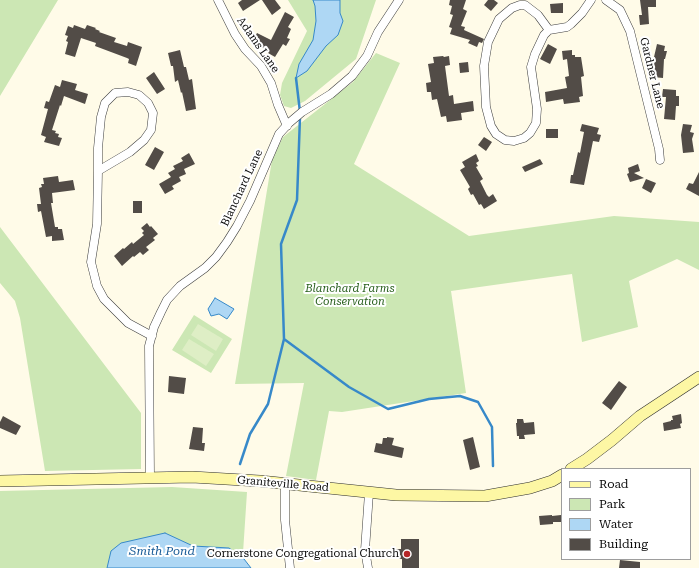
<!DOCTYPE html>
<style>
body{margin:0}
#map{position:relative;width:699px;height:568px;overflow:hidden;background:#fffbe8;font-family:"Roboto Serif",serif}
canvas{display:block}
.legend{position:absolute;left:561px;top:468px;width:130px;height:92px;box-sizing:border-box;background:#fff;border:1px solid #9d9d9d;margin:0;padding:5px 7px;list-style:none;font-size:12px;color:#0a0a0a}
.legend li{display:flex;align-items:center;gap:8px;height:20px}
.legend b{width:20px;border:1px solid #9d9d9d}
</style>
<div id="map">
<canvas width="699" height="568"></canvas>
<ul class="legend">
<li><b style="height:5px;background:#fdf7a4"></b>Road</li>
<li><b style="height:11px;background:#cce7b4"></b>Park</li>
<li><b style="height:11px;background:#aed7f4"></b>Water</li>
<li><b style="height:11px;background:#524c47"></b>Building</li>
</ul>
</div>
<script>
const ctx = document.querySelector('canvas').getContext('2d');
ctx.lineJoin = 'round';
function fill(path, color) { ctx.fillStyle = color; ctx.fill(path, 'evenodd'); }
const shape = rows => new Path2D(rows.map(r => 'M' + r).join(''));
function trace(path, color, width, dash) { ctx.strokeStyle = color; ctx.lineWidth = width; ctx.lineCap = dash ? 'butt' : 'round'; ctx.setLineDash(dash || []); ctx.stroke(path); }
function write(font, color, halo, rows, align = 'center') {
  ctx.font = font + ' "Roboto Serif",serif'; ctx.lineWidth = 4; ctx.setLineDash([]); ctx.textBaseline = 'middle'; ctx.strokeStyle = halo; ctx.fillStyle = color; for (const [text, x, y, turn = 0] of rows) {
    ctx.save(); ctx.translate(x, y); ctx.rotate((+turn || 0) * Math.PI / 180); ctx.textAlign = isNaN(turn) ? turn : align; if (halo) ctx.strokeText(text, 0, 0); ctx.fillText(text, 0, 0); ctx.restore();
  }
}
const green = shape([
 [0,0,58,0,0,96],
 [288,0,376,0,356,59,305,101,291,108,284,106,280,95,282,83,307,31],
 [376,53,400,63,354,164,469,236,614,216,699,222,699,270,677,259,629,281,638,327,582,342,572,274,451,291,466,393,342,412,329,411,316,480,286,476,304,383,235,384,272,160,283,137,353,82],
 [0,227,141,413,141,469,45,471,20,318,15,301,0,283],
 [194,315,232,339,211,373,172,350],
 [172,487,247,492,242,568,0,568,0,491]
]);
const pitch = shape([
 [198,324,223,339,216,351,191,335],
 [189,339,214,354,206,366,182,350]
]);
const water = shape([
 [313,0,340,0,340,13,343,21,338,35,326,46,307,71,296,78,299,64,313,40,316,21,315,6,313,0],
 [215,298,234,309,227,319,219,314,211,316,208,309,215,298],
 [165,533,193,546,229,548,244,559,251,568,107,568,111,551,121,543,165,533]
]);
const stream = shape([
 [296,78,300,112],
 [284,339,349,387,388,409,429,399,460,396,478,402,492,427,493,466],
 [240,464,250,434,268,404,284,339,281,244,297,200,300,117]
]);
const building = shape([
 [242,0,260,0,243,11,238,3],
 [262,0,275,0,281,8,272,15],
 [450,0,466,0,463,9,467,11,461,26,465,27,464,30,484,39,482,43,479,42,477,47,468,43,470,40,450,34,452,28,449,27,453,15,450,14,452,6,449,5],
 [488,0,494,0,498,3,491,11,484,5],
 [640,0,656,0,656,7,648,7,649,24,640,25,639,15,642,15],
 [563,3,563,13,551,13,550,4],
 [285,12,294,17,288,27,291,29,287,38,290,39,286,46,283,44,275,57,268,53,269,51,252,42,257,33,271,40],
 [74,25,85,29,87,25,96,28,95,29,100,31,99,32,116,38,114,42,127,46,128,42,142,47,136,66,128,63,129,59,127,58,95,46,96,43,81,38,75,57,65,54,68,42,66,41,68,36,65,35,68,26,73,28],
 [548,44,557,49,550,64,540,59],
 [657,44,665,46,664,51,667,51,665,59,664,59,663,78,653,77,654,57],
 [180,50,184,67,186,67,189,80,192,79,196,109,186,111,182,92,181,93,178,80,175,82,173,66,171,66,168,53],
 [572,50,572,55,575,55,575,57,581,57,584,76,581,77,583,96,579,97,580,102,564,104,563,99,546,102,545,92,567,88,565,77,569,76,567,59,563,60,562,51],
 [443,56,444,57,449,56,450,65,445,66,449,96,453,95,454,104,473,101,474,111,461,113,462,120,447,122,446,116,441,117,437,99,432,100,431,92,427,92,426,83,431,82,428,64,434,63,433,57],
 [468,62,469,72,460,73,459,63],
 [154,72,165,89,157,94,146,78],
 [62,80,77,84,75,90,88,94,85,104,64,96,61,106,60,105,52,130,56,131,55,133,59,134,58,137,62,138,59,146,44,142,46,137,41,135,48,109,44,108,46,101,49,102,55,85,60,87],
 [663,89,676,90,676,96,679,96,679,106,676,106,675,120,664,119,666,97,662,97],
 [582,124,599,128,597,134,601,135,599,142,593,141,584,185,570,183,571,175,573,175,578,152,580,153,584,132,580,131],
 [683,124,692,125,690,132,694,133,692,139,694,152,683,153,681,135],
 [546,129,558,129,558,138,546,138],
 [484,137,492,142,486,151,478,145],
 [155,147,164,152,154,170,145,165],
 [189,153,195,164,184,169,186,174,179,177,181,181,172,186,174,189,165,194,159,184,171,177,168,173,175,169,173,166,183,161,181,158],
 [476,154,479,161,476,163,478,166,476,167,483,179,480,181,487,195,489,197,493,194,497,201,484,209,481,204,479,205,473,194,471,195,468,189,470,187,460,170,465,167,462,162],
 [540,159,543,164,525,172,522,167],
 [638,164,640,171,634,173,644,178,630,182,627,174,629,173,628,168],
 [699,172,699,196,686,189,689,183,693,184],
 [58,176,59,182,73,180,75,190,52,193,53,203,51,203,55,227,58,227,58,229,62,229,64,240,52,241,52,236,46,237,41,211,38,212,37,204,41,204,39,188,42,187,41,184,44,184,43,178],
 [646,179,656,183,651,193,642,188],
 [133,201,142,201,142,213,133,213],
 [147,223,150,227,151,226,158,234,153,238,155,240,146,247,149,250,143,255,140,252,134,257,133,256,122,266,114,256,123,248,124,249,132,242,133,244,144,235,142,233,144,231,141,228],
 [169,376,186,378,184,394,168,392],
 [619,381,627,387,611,410,602,403],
 [681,414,682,423,680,424,681,428,664,431,663,423,671,421,671,420,673,420,672,416],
 [3,416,21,426,16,435,0,428,0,422],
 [517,419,523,419,524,423,534,422,535,434,524,435,525,439,519,439,519,436,517,436,516,423,517,423],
 [193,427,203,428,202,443,205,443,204,451,189,449],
 [387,437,394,438,392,445,404,448,402,458,374,452,376,443,382,444,383,438,387,438],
 [473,437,480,467,470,470,463,440],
 [552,515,552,516,561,515,562,522,553,522,553,524,540,525,539,516],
 [401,539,419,539,419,568,402,568,402,559,397,559,394,556,394,551,397,549,401,549],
 [620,560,640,562,640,568,619,568]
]);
const street = shape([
 [218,0,235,34,245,49,261,66,271,83,278,105,287,126],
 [606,0,620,10,630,31,659,149,660,160],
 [549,30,538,15,525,5,520,5,512,8,499,19,488,42,484,66,486,107,491,126,496,134,505,140,514,141,524,138,530,133,536,123,537,109,531,67,535,54,544,35,549,30,567,27,571,24,582,13,591,0],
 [98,171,98,148,101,117,105,103,115,93,128,92,139,95,148,103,153,113,151,130,144,140,130,152,98,171,97,224,91,262,97,286,104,299,128,323,152,336],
 [150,477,149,346,154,327,161,312,167,300,180,286,205,268,216,257,227,242,237,226,250,201,279,134,289,123,302,112,331,94,352,76,367,56,378,32,399,0],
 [285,484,285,520,290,568],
 [368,568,365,550,369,493]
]);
const secondary = shape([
 [571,469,587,459,612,440,640,416,699,377],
 [0,481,192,477,260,481,396,495,485,496,530,488,552,481,562,475]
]);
const markers = [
 [407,554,4,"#b62728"]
];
const streetNames = [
 ["Adams Lane",258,45,55],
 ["Gardner Lane",652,73,76],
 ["Blanchard Lane",242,188,-65],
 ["Graniteville Road",283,484,5]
];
const parkNames = [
 ["Blanchard Farms",350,289],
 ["Conservation",350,302]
];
const poiNames = [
 ["Cornerstone Congregational Church",399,554]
];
const waterNames = [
 ["Smith Pond",162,551]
];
fill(green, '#cce7b4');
fill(pitch, '#deeec5');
fill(water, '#aed7f4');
trace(water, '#3789c9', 1);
trace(stream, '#3789c9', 2.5);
fill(building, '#524c47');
trace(street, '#3d3d3d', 9);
trace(secondary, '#2c2c2c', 12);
trace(street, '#fff', 8);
trace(secondary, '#fdf7a4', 11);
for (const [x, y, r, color] of markers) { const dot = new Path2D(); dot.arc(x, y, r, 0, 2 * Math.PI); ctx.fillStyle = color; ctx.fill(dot); trace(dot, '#fff', 1.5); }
write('11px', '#0a0a0a', '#fff', streetNames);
write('italic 11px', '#285f1d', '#fff', parkNames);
write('11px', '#0a0a0a', '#fff', poiNames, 'right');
write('italic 12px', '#185b97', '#fff', waterNames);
</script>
